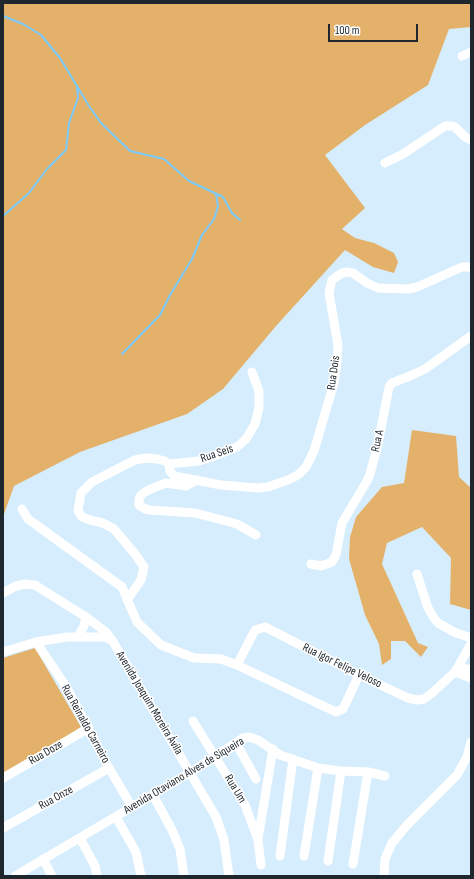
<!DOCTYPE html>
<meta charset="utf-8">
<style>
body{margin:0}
#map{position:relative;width:474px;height:879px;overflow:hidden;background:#d6edfd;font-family:"Sofia Sans Condensed",sans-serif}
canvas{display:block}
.frame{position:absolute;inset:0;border:4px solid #1e272d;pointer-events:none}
.scale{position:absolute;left:328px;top:24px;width:90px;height:18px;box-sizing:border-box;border:2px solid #1e272d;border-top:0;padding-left:5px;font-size:12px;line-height:14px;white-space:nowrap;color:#1e272d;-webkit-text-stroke:3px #fff;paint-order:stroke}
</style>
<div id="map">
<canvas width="474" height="879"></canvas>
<div class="frame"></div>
<div class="scale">100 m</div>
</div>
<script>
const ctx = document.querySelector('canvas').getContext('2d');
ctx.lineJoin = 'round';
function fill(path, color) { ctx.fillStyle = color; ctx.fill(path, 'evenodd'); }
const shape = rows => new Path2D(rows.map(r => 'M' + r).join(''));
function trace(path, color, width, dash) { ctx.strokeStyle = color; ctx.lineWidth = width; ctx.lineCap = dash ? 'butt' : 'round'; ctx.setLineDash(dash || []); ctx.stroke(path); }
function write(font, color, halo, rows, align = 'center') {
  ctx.font = font + ' "Sofia Sans Condensed",sans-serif'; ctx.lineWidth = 3; ctx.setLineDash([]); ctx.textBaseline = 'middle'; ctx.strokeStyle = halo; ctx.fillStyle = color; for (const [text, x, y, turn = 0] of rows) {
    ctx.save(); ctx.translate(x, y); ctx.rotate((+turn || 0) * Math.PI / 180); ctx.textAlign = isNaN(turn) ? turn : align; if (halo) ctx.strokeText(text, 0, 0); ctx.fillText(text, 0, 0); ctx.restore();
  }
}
const green = shape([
 [3,3,471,3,471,27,449,29,428,85,365,125,325,155,365,208,342,229,355,238,374,243,394,253,398,262,394,273,373,267,345,250,276,326,223,389,187,414,80,452,14,486,3,517],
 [412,430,456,436,459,477,471,488,471,610,450,604,451,558,422,527,387,543,382,564,418,643,428,647,421,657,405,641,391,641,391,659,382,665,379,644,365,615,349,559,350,537,356,517,382,487,404,483],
 [35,648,81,727,3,779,3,658]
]);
const stream = shape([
 [3,16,23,24,41,35,60,58,89,106,101,123,130,151,164,159,189,181,223,197,232,213,240,220],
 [3,216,29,193,47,169,66,150,69,123,78,98,77,87],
 [122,354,160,315,170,295,192,259,202,235,214,219,218,206,216,194]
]);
const minor = shape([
 [462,56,471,52],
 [385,163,403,154,445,126,452,126,455,127,465,137,471,140],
 [252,372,259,391,259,408,255,424,246,439,237,447,214,456,199,461,169,464,170,471,174,476,221,485,258,488,268,487,288,480,298,475,306,467,314,451,334,383,337,362,338,345,329,293,332,280,342,273,347,272,353,273,367,283,378,288,408,289,417,287,462,267,471,267],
 [197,480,186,486,166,483,153,488,145,492,141,495,139,499,139,505,145,509,150,510,195,513,226,521,237,524,256,535],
 [22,509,28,519,122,587,137,622,161,645,194,658,221,659,237,665,336,712,343,709,359,675],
 [311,564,321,566,332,562,336,555,342,523,367,481,370,474,378,444,389,387,392,383,412,375,425,369,471,336],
 [417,574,428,608,434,618,438,623,454,632,471,638],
 [3,593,16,586,25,584,35,585,86,617,106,632,112,640,216,817,224,840,229,876],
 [127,600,141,580,144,567,135,554,114,529,103,523,90,520,82,517,78,511,81,493,92,482,135,460,146,458,157,459,165,461,169,464],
 [78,637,84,626,86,617],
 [36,642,67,688,109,768,132,807],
 [3,652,36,642,67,637,105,637,112,640],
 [237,665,255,630,265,627,359,675,408,698,417,700,424,699,432,693,455,672,471,644],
 [458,667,471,670],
 [455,672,471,678],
 [193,721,245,805,258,840,261,865],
 [236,743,256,779],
 [3,778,89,728],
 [153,795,172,830,180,849,184,876],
 [116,817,136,852,141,876],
 [3,828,109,768],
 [80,838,95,866,97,876],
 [258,839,273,749],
 [280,856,293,759],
 [304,856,318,768],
 [43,859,52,876],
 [328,861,341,771],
 [353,864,368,772],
 [15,876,191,772,243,738,249,737,258,740,280,755,318,768,341,771,368,772,385,776],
 [384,876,385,859,392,843,407,825,457,775,467,757,471,742]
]);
const streetNames = [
 ["Rua Dois",334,373,-82],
 ["Rua A",378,441,-77],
 ["Rua Seis",217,454,-19],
 ["Rua Igor Felipe Veloso",342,666,26],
 ["Avenida Joaquim Moreira Ávila",149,703,59],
 ["Rua Reinaldo Carneiro",85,724,61],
 ["Rua Doze",46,753,-30],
 ["Avenida Otaviano Alves de Siqueira",184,776,-31],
 ["Rua Um",235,789,59],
 ["Rua Onze",56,798,-29]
];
fill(green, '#e4b16a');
trace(stream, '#79cbfe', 2);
trace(minor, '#fff', 9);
write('12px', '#1e272d', '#fff', streetNames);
</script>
